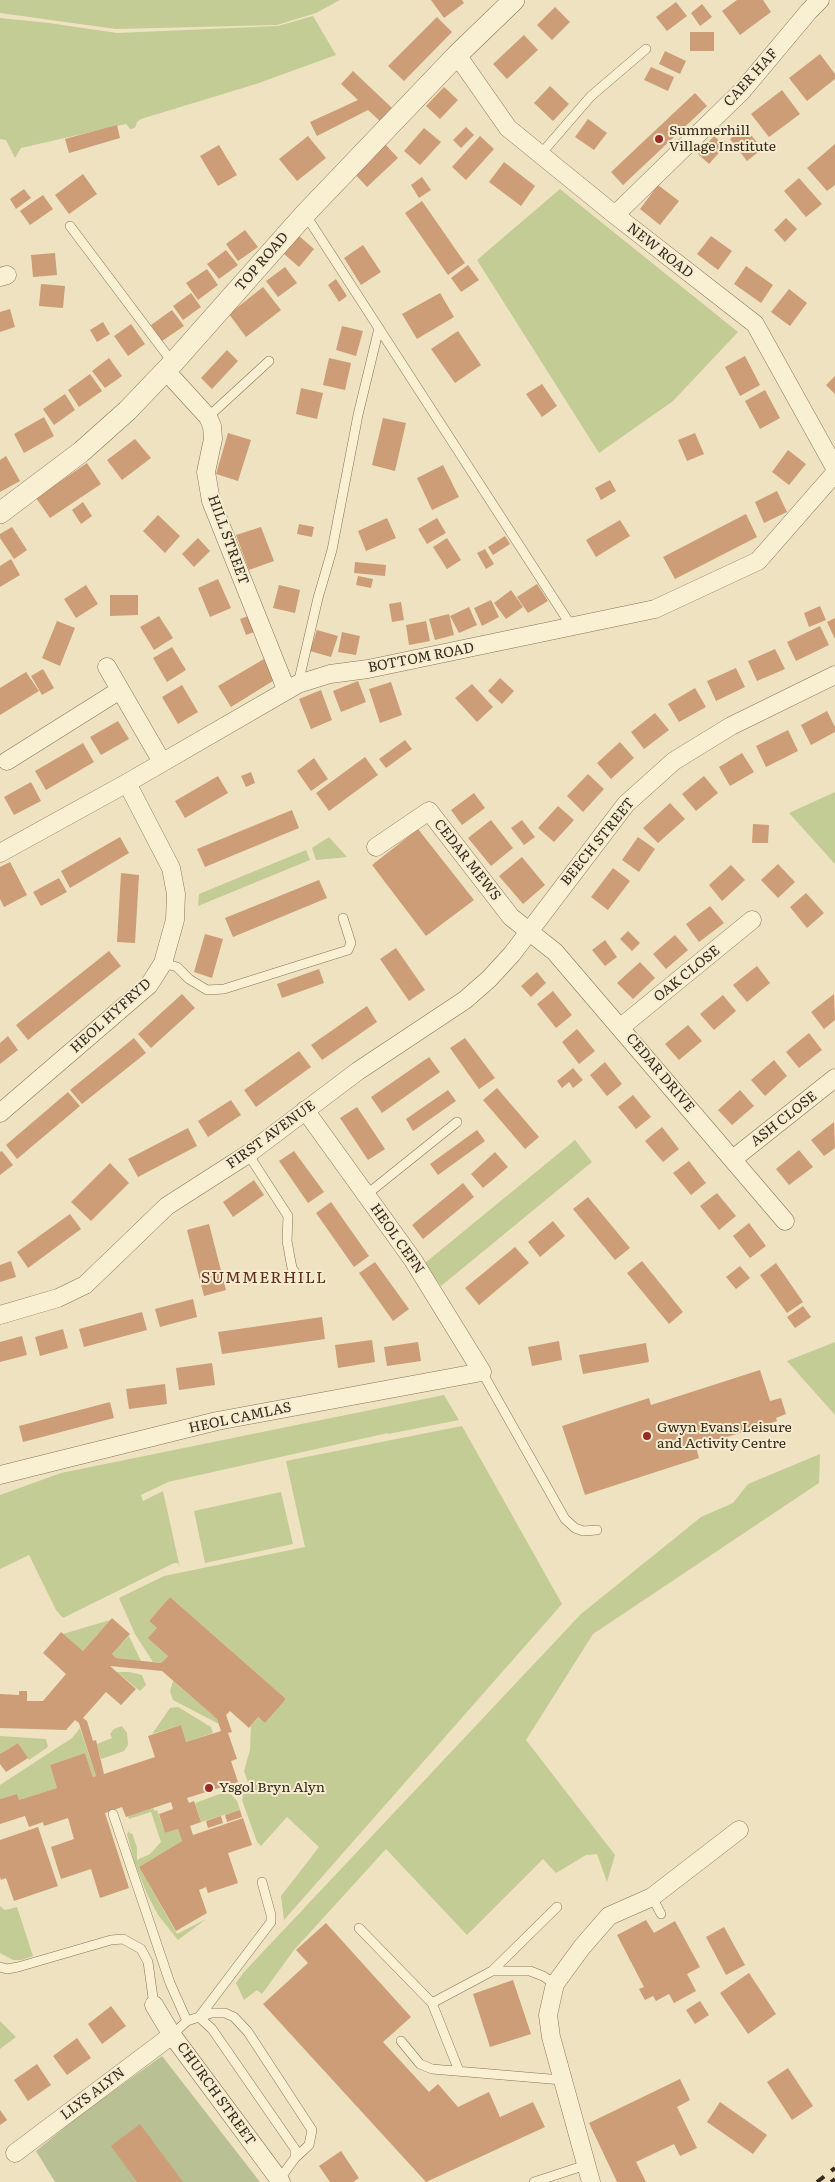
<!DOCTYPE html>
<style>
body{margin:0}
canvas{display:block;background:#eee2c0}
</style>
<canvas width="835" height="2182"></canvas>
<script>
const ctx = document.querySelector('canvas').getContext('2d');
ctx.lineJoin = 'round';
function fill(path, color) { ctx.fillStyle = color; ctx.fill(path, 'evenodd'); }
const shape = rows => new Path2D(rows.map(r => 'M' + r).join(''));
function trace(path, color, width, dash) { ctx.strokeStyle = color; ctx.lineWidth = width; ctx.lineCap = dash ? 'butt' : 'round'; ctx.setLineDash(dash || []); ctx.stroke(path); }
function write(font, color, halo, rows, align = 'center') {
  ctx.font = font + ' Literata,serif'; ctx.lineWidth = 4; ctx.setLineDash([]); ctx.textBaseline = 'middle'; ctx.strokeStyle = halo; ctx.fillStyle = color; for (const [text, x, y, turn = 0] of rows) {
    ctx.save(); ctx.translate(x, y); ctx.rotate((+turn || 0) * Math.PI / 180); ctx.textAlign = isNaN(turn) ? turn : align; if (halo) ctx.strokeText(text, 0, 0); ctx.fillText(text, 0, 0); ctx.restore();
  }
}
const green = shape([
 [0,0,340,0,316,13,277,25,116,29,0,13],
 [313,16,336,55,256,84,141,119,137,122,135,128,130,129,126,124,21,148,15,158,6,140,0,139,0,18,49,23,117,33,278,26],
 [560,189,738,332,673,401,599,453,477,260],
 [835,792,835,864,789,813],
 [329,837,347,857,316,860,312,848],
 [306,850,310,860,198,906,199,894],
 [575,1140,592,1162,441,1286,425,1263],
 [835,1342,835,1415,787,1361],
 [444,1395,459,1420,388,1434,388,1433,168,1482,141,1495,143,1501,163,1491,180,1568,178,1563,174,1563,63,1618,56,1610,29,1555,0,1569,0,1495,61,1473],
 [462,1426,562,1604,284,1920,281,1896,319,1847,287,1817,261,1846,257,1842,242,1800,245,1787,249,1785,244,1771,250,1750,251,1726,258,1717,265,1723,286,1699,170,1597,149,1621,157,1628,168,1656,161,1663,153,1662,135,1634,119,1598,164,1576,305,1547,286,1461],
 [820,1454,819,1483,593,1634,526,1740,615,1855,607,1882,597,1854,586,1855,556,1873,543,1859,467,1935,386,1849,294,1950,262,1994,257,1990,244,2000,236,1983,244,1972,581,1614,701,1517,733,1503,748,1484],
 [281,1492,293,1544,205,1563,194,1511],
 [110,1620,83,1651,63,1634],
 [129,1636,141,1661,116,1658,112,1654],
 [117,1672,129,1672,142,1675,146,1685,140,1691],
 [173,1681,217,1719,219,1724,173,1700,170,1691],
 [178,1707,211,1727,213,1733,186,1742,181,1725,152,1734,170,1708],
 [122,1726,127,1733,128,1745,124,1751,101,1759,97,1744,112,1738,110,1734,114,1729],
 [80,1728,96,1776,93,1777,85,1753,50,1765,57,1788,19,1800,17,1794,0,1799,0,1785,72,1738],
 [0,1736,46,1739,48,1747,29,1760,18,1743,0,1754],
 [228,1791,237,1801,240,1810,201,1822,195,1803],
 [153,1808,155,1811,157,1810,165,1833,178,1829,182,1841,139,1867,177,1934,206,1919,178,1940,158,1915,147,1894,134,1861,127,1834,129,1831,130,1834,132,1833,137,1848,137,1860,150,1854,161,1842,151,1812,129,1819,128,1816],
 [0,1906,5,1910,17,1907,33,1956,22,1960,13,1960,0,1953],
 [0,2021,16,2037,0,2049]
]);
const cemetery = shape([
 [162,2056,260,2182,55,2182,36,2151,80,2115]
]);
const building = shape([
 [431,0,462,0,464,3,444,18],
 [737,0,763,0,771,12,740,35,722,11],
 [676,2,687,16,667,31,656,17],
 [702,4,712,17,700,26,691,13],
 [555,7,570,22,552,40,537,25],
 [437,17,452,32,404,81,388,66],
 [690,32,714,32,714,51,690,51],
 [524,35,538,50,507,79,493,64],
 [665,51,686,61,680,74,659,64],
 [820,54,835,74,835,79,807,101,789,78],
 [651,67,674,77,668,91,644,80],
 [353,71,392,108,380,121,368,110,317,136,310,122,358,100,341,84],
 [550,86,569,104,553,121,534,103],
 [444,87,458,100,440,119,426,106],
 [782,90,800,114,769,137,751,114],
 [695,93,707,106,623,185,611,172],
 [588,119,607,133,594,150,575,137],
 [117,125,120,138,69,153,65,139],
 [466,127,474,135,461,148,453,140],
 [745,127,762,149,747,161,730,139],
 [424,128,441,142,420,165,404,151],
 [308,136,326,158,297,181,279,159],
 [480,136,494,149,466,180,452,167],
 [714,136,725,146,709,164,698,154],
 [384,143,398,158,367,187,353,172],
 [835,144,835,185,827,191,807,168],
 [219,145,237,175,218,186,200,156],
 [504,162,535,186,521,206,489,182],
 [83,174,97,194,69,214,55,195],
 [422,177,431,190,419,198,411,185],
 [799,178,822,204,806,217,784,191],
 [658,185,679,201,660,225,640,209],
 [24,189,31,198,16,209,10,199],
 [43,195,53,209,30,225,20,211],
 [422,201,465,263,448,275,405,213],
 [786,218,797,229,785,242,774,230],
 [245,230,258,247,238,261,226,244],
 [298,235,314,249,299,267,283,253],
 [711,236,732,251,718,270,697,254],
 [363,245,381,272,361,285,344,258],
 [226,250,238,265,219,279,207,264],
 [55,253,57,275,33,277,31,255],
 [468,265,479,280,461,292,451,278],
 [746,266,773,285,761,303,734,284],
 [285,267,297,283,278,297,266,281],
 [207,269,218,285,198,300,186,283],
 [336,279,347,296,339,302,328,285],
 [41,284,65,286,63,308,39,306],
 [263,287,281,310,246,337,229,314],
 [789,289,807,303,790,326,771,312],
 [191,293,201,307,183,320,173,306],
 [440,293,454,317,417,339,402,314],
 [10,309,15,327,0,332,0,312],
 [172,310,184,326,162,341,151,325],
 [103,322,110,334,97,342,90,330],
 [131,324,145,344,128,356,114,336],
 [342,326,363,331,356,356,336,350],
 [458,331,481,365,455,383,431,349],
 [227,350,238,361,212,389,201,378],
 [745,356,760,385,740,396,725,367],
 [109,358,122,376,105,388,92,371],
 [329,358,351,363,345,390,323,385],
 [90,374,102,391,79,407,68,390],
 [835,376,835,394,826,385],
 [542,384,557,406,542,417,526,394],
 [301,388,323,393,317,419,296,414],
 [765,390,780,418,760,429,745,401],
 [65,394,75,410,54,425,43,409],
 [44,417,54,436,24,453,14,434],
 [383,418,406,423,395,471,372,465],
 [228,433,251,440,238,481,216,474],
 [695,433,704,454,687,461,678,440],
 [135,439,151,458,122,480,107,460],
 [788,450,806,464,789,485,772,472],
 [6,456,20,481,0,492,0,460],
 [87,463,101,484,50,518,36,498],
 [443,465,459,497,432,510,417,478],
 [610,480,616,491,601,500,595,488],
 [777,491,787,512,764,523,755,502],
 [83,502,92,516,81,524,72,510],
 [746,514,757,537,675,579,663,557],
 [158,515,180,536,165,553,143,531],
 [387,518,396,538,366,551,358,531],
 [437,518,446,533,427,544,418,529],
 [620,520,630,536,596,557,586,540],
 [299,524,314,527,312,537,297,534],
 [12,527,27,550,14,559,0,538,0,534],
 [261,527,274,561,249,570,236,535],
 [505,536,510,544,493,555,488,547],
 [198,538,210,551,194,567,182,554],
 [447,538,461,560,447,569,433,547],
 [485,549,494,564,486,569,477,553],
 [11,559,20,575,0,587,0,566],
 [355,562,386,565,385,576,354,573],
 [358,576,373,579,371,588,356,585],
 [218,579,231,608,210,617,198,588],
 [537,584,548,601,528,613,517,597],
 [86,585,98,604,76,618,64,599],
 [279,585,300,590,295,613,273,608],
 [511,590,523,607,506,619,494,603],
 [110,595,138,595,138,615,110,616],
 [491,600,499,617,482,626,474,608],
 [401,602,404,620,392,622,389,604],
 [820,606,826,620,809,627,804,613],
 [469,607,477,625,459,633,450,616],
 [449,614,454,635,435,640,429,619],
 [251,615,257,631,246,635,240,619],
 [159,616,173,638,154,650,140,627],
 [835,618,835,639,827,622],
 [57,621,75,628,60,666,42,658],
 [426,621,430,641,409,645,406,625],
 [820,626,829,645,796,661,787,642],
 [317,630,338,636,331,657,310,651],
 [342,632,360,636,356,655,338,652],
 [172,647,186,670,167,682,153,658],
 [775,649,785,669,757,681,748,661],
 [264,659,276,679,231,707,218,686],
 [736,668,745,687,716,701,707,681],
 [43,669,54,688,42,695,31,676],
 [26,672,39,691,0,715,0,688],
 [500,678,514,691,502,704,488,691],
 [358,681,366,702,341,712,333,691],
 [391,682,402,715,380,723,369,689],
 [472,684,493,707,477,722,455,698],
 [182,685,198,712,178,724,162,697],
 [695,688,706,707,679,722,668,704],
 [321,690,332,720,311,729,299,699],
 [827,711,835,727,835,732,811,745,801,725],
 [655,713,669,730,644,749,631,732],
 [118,721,129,739,101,755,90,737],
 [788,730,798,751,766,767,756,746],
 [405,740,412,749,386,768,379,759],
 [620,742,634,758,611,779,597,763],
 [83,743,94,762,46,790,35,771],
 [742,753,754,772,730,786,719,767],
 [365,757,378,775,329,811,316,793],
 [314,758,328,779,311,791,297,771],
 [251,772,255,783,246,787,241,776],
 [588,774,604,789,583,812,567,796],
 [218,776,228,793,185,818,175,801],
 [704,776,718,793,696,811,682,794],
 [31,782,41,801,14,815,4,797],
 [474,793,485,808,462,825,451,810],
 [670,803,685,819,658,843,643,828],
 [558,806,574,820,554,842,538,828],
 [292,810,299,828,205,867,197,849],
 [491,820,513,848,491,866,468,838],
 [522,820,535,837,524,845,511,828],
 [753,824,769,825,768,843,752,843],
 [418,829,474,900,426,936,372,865],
 [120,837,129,853,70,888,61,871],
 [638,837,655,849,639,872,622,860],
 [522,857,545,885,523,904,499,876],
 [10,862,27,895,4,907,0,899,0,867],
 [778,864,795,882,778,898,761,880],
 [731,865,745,880,722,901,709,885],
 [613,868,630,881,608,910,591,897],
 [121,873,139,875,135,943,117,942],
 [59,878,67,892,41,906,33,892],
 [319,880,327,898,233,937,225,918],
 [806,893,824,913,807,928,790,907],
 [710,906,724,923,699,942,686,924],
 [628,931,640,943,632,951,620,939],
 [205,934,223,939,212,978,194,972],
 [675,935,688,950,666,969,653,954],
 [605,940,617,957,605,966,592,950],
 [396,948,425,990,409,1001,380,959],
 [109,951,121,966,28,1040,16,1025],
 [640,962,655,978,633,999,617,983],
 [757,966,770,983,747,1002,733,985],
 [319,969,324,983,282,998,277,984],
 [537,972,546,983,531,997,521,986],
 [553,991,572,1015,556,1028,537,1004],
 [182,994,195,1008,151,1048,138,1034],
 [834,994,835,1020,824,1029,811,1012],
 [723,995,736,1011,714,1030,700,1014],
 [367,1006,377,1022,322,1060,311,1045],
 [688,1025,702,1041,679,1060,665,1044],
 [577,1029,595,1051,579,1064,562,1042],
 [809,1033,822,1050,799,1068,786,1052],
 [8,1036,18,1050,0,1064,0,1043],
 [134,1038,146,1053,82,1104,70,1090],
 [465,1038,495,1078,479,1089,450,1048],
 [299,1051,311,1067,256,1107,244,1090],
 [429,1057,440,1072,382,1113,371,1097],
 [774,1060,787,1076,765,1096,751,1080],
 [605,1062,622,1084,607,1096,590,1075],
 [573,1068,583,1080,573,1088,569,1082,562,1088,557,1081],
 [497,1088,539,1137,525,1149,483,1100],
 [448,1090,456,1101,413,1131,406,1119],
 [740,1090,754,1106,732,1125,718,1110],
 [68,1092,80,1106,17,1159,6,1145],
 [633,1095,651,1117,636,1129,618,1107],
 [231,1100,241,1115,208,1137,198,1121],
 [357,1107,385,1149,368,1160,340,1118],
 [834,1122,835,1148,824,1156,811,1140],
 [662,1127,679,1149,663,1162,645,1141],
 [188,1128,197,1146,138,1177,128,1159],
 [477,1130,485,1141,438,1175,430,1164],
 [799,1150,813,1167,789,1185,776,1169],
 [2,1151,13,1165,0,1175,0,1152],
 [294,1151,324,1192,308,1203,279,1161],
 [495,1152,508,1167,483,1188,471,1174],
 [689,1161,706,1183,691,1195,673,1173],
 [110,1163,129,1183,91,1221,71,1202],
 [254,1180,264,1195,233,1217,223,1202],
 [463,1183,474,1197,423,1239,412,1225],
 [717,1193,736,1216,719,1230,700,1206],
 [588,1197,630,1248,615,1260,573,1209],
 [331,1202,369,1256,354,1267,316,1213],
 [70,1214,81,1229,28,1268,17,1252],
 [553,1221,565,1236,540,1257,528,1242],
 [749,1223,766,1246,750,1258,733,1236],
 [209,1224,226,1290,204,1296,187,1230],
 [515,1247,529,1263,479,1305,465,1288],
 [11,1261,16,1277,0,1282,0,1265],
 [642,1261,683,1312,669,1324,627,1273],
 [375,1262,409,1309,393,1321,359,1273],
 [776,1263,803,1302,787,1313,760,1275],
 [740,1266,750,1278,736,1289,726,1277],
 [193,1299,197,1317,160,1327,155,1309],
 [803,1306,811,1317,795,1328,787,1317],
 [142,1312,147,1330,84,1347,79,1329],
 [322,1317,325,1339,222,1354,218,1332],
 [63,1329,68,1348,40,1356,35,1337],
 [22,1336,27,1355,0,1362,0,1342],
 [372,1340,375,1362,338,1368,335,1345],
 [559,1341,562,1360,532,1366,528,1347],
 [418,1342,421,1361,387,1366,384,1347],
 [646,1343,649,1362,583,1374,579,1355],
 [212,1363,215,1385,179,1390,176,1368],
 [760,1370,770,1401,781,1398,786,1414,776,1418,777,1421,696,1447,699,1458,585,1495,562,1426,649,1398,651,1405],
 [165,1384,167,1404,129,1409,126,1389],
 [110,1402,114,1418,23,1442,19,1426],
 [170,1597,286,1699,265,1723,258,1717,249,1728,230,1711,226,1715,232,1732,228,1733,237,1759,231,1761,238,1782,187,1798,189,1803,194,1801,201,1822,190,1826,193,1835,243,1818,252,1845,228,1853,238,1883,208,1893,206,1887,199,1890,207,1913,176,1931,139,1867,182,1841,178,1829,165,1833,159,1814,173,1809,171,1802,126,1817,122,1807,105,1813,129,1888,100,1898,91,1869,61,1879,51,1847,74,1839,68,1818,44,1826,43,1822,29,1827,25,1816,0,1824,0,1799,17,1794,19,1800,57,1788,50,1765,85,1753,93,1777,96,1776,79,1723,75,1720,66,1730,0,1728,0,1694,19,1695,19,1691,27,1691,27,1701,43,1701,66,1674,43,1653,61,1632,83,1651,112,1618,130,1634,112,1654,116,1658,161,1663,168,1656,148,1638,157,1628,149,1621],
 [110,1666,162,1671,217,1719,221,1731,186,1742,181,1725,148,1736,155,1757,104,1774,96,1740,93,1741,87,1721,83,1718,106,1692,121,1705,136,1689],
 [18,1743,28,1758,6,1772,0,1764,0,1754],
 [240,1810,242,1817,227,1822,225,1815],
 [221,1816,223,1823,208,1828,206,1821],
 [38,1827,58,1886,14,1901,6,1878,1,1880,0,1877,0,1840],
 [646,1920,654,1933,675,1921,700,1967,687,1974,696,1991,674,2003,669,1994,656,2001,653,1996,645,2000,639,1989,644,1987,617,1935],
 [326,1923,411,2017,383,2042,429,2092,438,2084,458,2107,489,2092,500,2117,533,2102,545,2127,426,2182,263,2004,308,1963,296,1950],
 [724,1927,745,1965,726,1975,706,1937],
 [749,1973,776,2014,748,2034,720,1993],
 [513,1980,531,2034,490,2047,473,1994],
 [700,2001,709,2015,695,2024,686,2010],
 [111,2006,126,2026,102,2044,88,2024],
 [77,2038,91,2058,67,2075,53,2056],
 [37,2064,51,2085,28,2101,14,2080],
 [788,2068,813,2106,792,2120,767,2082],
 [680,2079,690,2100,677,2107,697,2148,680,2156,674,2144,636,2162,646,2182,617,2182,589,2123],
 [720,2102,767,2135,753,2154,707,2122],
 [0,2110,7,2120,0,2125],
 [140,2124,183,2182,137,2182,111,2146],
 [341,2151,359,2178,353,2182,330,2182,319,2166]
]);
const service = shape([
 [540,155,591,96,646,49],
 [305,214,572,627],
 [70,226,173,363],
 [208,417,269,361],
 [298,684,318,598,332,550,358,415,379,328],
 [163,963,177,967,189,979,207,990,224,989,348,950,351,943,343,918],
 [248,1154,288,1216,287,1241,292,1268,299,1278],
 [366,1195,457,1122],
 [482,1372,565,1519,575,1528,583,1531,597,1530],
 [113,1814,170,1983,187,2021],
 [652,1897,661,1914],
 [359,1928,432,2003,459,2071],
 [0,1967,7,1969,18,1967,111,1940,123,1939,141,1949,148,1962,154,2005],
 [492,1971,557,1907],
 [432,2003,492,1971,530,1971,543,1976,555,1984],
 [199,2017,212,2013,225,2013,234,2017,248,2032,312,2130,309,2145,295,2158],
 [199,2017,271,1922,271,1915,262,1882],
 [172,2035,187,2021,199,2017,212,2029,295,2149,295,2158,279,2180],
 [401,2041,420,2064,432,2069,562,2080],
 [534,2182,586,2165]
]);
const minor = shape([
 [457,55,508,128,615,215,755,324,835,468],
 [615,215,742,91,809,11,820,0],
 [0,277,7,275],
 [166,371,208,417,212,426,213,439,206,472,211,501,286,689],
 [107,667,162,762],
 [7,761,120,690],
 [376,847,429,811,511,917,555,952,785,1221],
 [0,853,127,783,298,684,330,674,368,669,655,609,758,561,835,473],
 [621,1027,752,920],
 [0,1113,149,985,163,963,175,920,176,894,171,868,127,783],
 [733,1159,835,1078],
 [0,1315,58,1298,85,1285,167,1206,248,1154,358,1071,465,1000,489,979,512,954,626,804,674,761,731,726,835,675],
 [0,1475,217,1421,482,1372,413,1260,305,1110],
 [154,2005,172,2035,281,2182],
 [15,2153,172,2035],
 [591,2182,551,2037,548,2015,555,1984,582,1947,609,1916,652,1897,739,1830]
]);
const tertiary = shape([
 [0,513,81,452,127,411,173,363,305,214,457,55,514,0]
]);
const rail = shape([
 [817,2182,835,2168],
 [831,2182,835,2179]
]);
const markers = [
 [659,139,5,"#962b28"],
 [647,1436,5,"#962b28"],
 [209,1788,5,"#962b28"]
];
const streetNames = [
 ["CAER HAF",751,78,-48],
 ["NEW ROAD",660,251,38],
 ["TOP ROAD",262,262,-49],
 ["HILL STREET",228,540,70],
 ["BOTTOM ROAD",421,658,-11],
 ["BEECH STREET",598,842,-51],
 ["CEDAR MEWS",467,860,52],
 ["OAK CLOSE",687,974,-39],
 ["HEOL HYFRYD",111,1016,-42],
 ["CEDAR DRIVE",660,1073,50],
 ["ASH CLOSE",784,1119,-38],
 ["FIRST AVENUE",271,1135,-36],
 ["HEOL CEFN",397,1239,55],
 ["HEOL CAMLAS",240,1418,-12],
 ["LLYS ALYN",93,2094,-37],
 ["CHURCH STREET",216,2094,54]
];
const poiNames = [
 ["Summerhill",669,131],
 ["Village Institute",669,147],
 ["Gwyn Evans Leisure",657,1428],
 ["and Activity Centre",657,1444],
 ["Ysgol Bryn Alyn",219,1788]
];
const quarterNames = [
 ["SUMMERHILL",264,1278]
];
fill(green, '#c3cc94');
fill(cemetery, '#b9c094');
fill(building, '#cc9d76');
trace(service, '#877358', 10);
trace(minor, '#877358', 19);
trace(tertiary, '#877358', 22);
trace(service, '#f9efd3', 9);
trace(minor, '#f9efd3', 18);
trace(tertiary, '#f9efd3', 21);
trace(rail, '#362a1d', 4, [9, 9]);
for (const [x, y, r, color] of markers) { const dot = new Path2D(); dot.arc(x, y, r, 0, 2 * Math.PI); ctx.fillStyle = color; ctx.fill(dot); trace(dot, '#f5ecd0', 2); }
write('14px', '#362a1d', '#f5ecd0', streetNames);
write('14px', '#362a1d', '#f5ecd0', poiNames, 'left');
ctx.letterSpacing = '1px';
write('16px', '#632d1c', '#f5ecd0', quarterNames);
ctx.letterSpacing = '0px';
</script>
